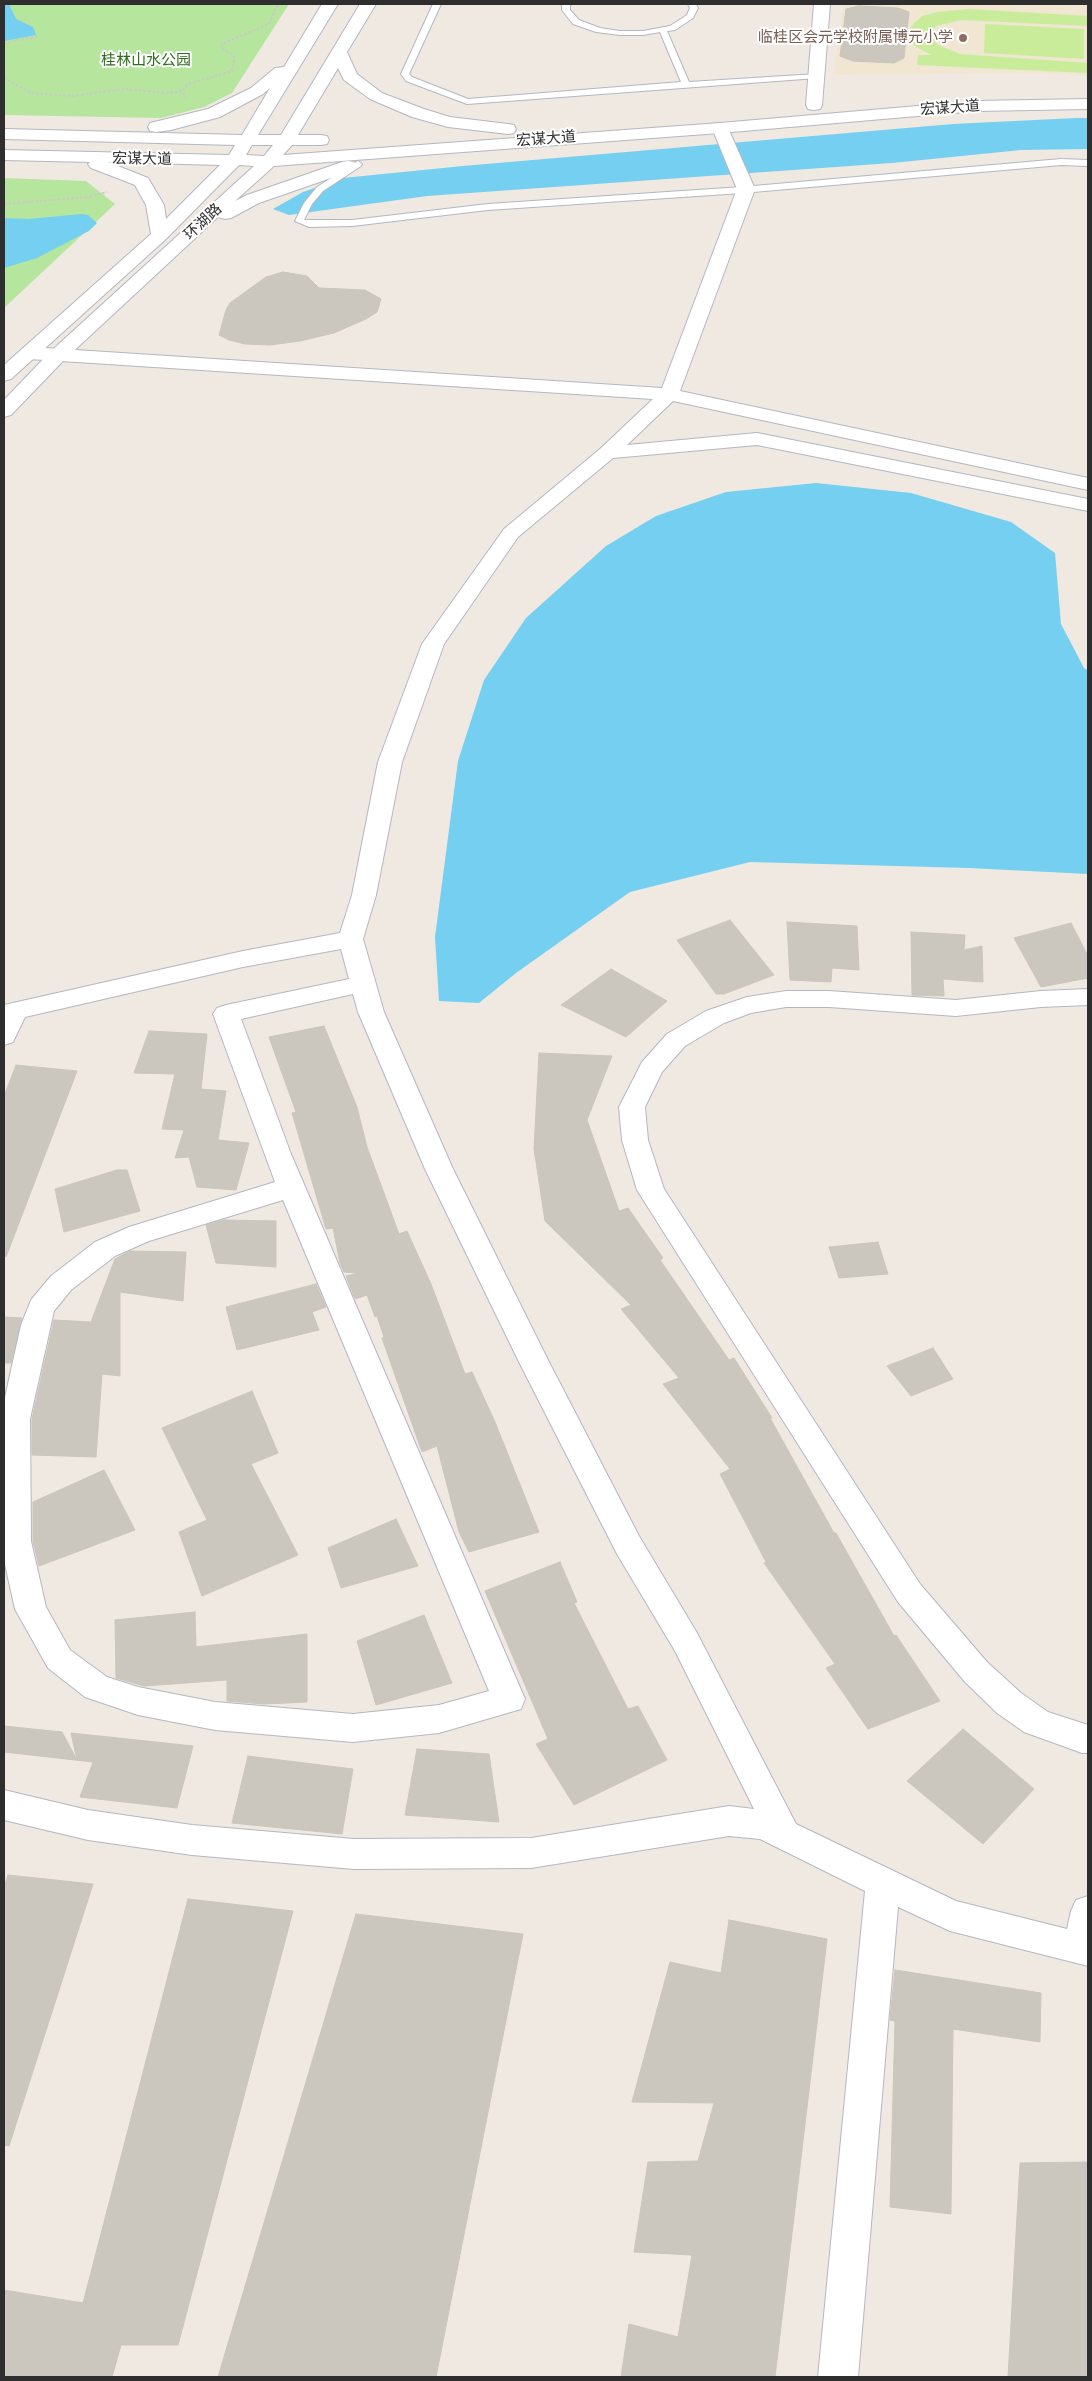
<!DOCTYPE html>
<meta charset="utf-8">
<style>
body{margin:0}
#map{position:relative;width:1092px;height:2381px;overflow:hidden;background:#efe9e1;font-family:Montserrat,sans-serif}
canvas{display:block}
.frame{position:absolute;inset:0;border:5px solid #2e2e2e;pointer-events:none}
</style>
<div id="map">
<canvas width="1092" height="2381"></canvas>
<div class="frame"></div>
</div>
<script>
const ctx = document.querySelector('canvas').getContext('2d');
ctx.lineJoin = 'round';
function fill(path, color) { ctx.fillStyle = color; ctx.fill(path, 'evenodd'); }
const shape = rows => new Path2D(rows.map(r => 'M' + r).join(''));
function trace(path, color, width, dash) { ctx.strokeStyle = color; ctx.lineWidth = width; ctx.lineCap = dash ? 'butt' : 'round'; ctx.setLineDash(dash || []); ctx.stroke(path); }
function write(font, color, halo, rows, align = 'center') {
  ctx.font = font + ' Montserrat,"Noto Sans SC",sans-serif'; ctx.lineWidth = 4; ctx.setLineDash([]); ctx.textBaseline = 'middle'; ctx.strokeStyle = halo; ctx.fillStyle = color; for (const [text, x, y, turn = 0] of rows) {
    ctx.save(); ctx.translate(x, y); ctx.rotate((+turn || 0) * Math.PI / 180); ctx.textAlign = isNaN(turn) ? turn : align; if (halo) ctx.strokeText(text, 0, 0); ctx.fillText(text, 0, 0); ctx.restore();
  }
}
const education = shape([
 [844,4,1088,4,1088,75,1029,73,833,75]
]);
const green = shape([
 [4,4,289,4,232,93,204,107,161,118,4,115],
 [4,178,86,181,115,204,4,308]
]);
const pitch = shape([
 [968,9,1088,16,1088,26,961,20,936,26,930,34,938,45,960,54,1088,63,1088,73,917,65,918,55,932,55,916,47,909,39,909,30,914,23,922,16,937,12],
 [985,24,1084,29,1084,59,984,53]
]);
const water = shape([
 [4,4,9,4,16,19,33,27,36,35,4,41],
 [1076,118,1088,118,1088,149,1021,150,892,163,427,196,289,215,273,209,303,192,343,178,463,166,953,124],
 [82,214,88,215,97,223,89,231,37,258,4,268,4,218,28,219],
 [816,483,911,493,1011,522,1055,553,1061,624,1084,668,1088,670,1088,874,969,868,750,862,630,892,516,973,479,1003,439,1001,435,937,458,761,484,680,526,618,606,546,656,516,726,492]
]);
const building = shape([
 [859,6,898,8,909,12,904,58,894,63,853,61,840,56,846,9,859,6],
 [283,272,307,276,319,288,365,290,381,299,377,312,366,319,334,333,300,341,270,345,245,344,229,340,219,335,226,310,230,303,266,277,283,272],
 [730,920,774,975,724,994,716,994,677,940,730,920],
 [787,922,857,926,859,970,832,968,831,982,790,980,787,922],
 [1071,923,1088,956,1088,978,1041,987,1014,938,1071,923],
 [911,932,965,935,964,950,982,946,983,982,943,979,944,996,912,995,911,932],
 [611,969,667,1001,626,1037,561,1005,611,969],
 [324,1026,357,1107,367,1147,399,1234,407,1231,431,1284,465,1374,472,1372,495,1422,539,1532,469,1552,459,1532,437,1446,422,1452,382,1338,384,1337,377,1316,375,1317,367,1295,355,1299,346,1276,358,1273,344,1272,340,1263,333,1228,326,1229,292,1113,296,1112,269,1037,324,1026],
 [149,1031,207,1034,201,1089,226,1091,218,1140,249,1143,236,1190,197,1187,189,1157,175,1158,184,1130,162,1129,175,1074,134,1073,149,1031],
 [539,1053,612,1056,587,1120,619,1211,628,1208,663,1258,660,1260,729,1360,734,1358,772,1418,770,1418,834,1533,836,1533,894,1636,896,1635,940,1701,868,1729,826,1668,835,1664,764,1563,766,1562,720,1474,730,1469,663,1384,679,1378,621,1309,631,1305,545,1221,534,1149,539,1053],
 [16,1065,77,1071,6,1257,4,1256,4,1096,16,1065],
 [117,1170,127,1170,140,1211,64,1232,55,1189,117,1170],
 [224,1220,276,1221,276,1267,216,1263,206,1225,224,1220],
 [878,1242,888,1274,839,1278,829,1247,878,1242],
 [130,1251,186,1252,183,1301,120,1292,120,1376,102,1374,96,1457,32,1455,32,1419,54,1320,91,1322,115,1259,130,1251],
 [316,1284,326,1307,312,1312,319,1330,237,1350,226,1307,316,1284],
 [4,1317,22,1318,11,1363,4,1363,4,1317],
 [933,1348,953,1379,911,1396,887,1366,933,1348],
 [252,1391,278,1453,251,1464,298,1555,202,1596,179,1532,207,1520,162,1428,252,1391],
 [104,1470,135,1530,39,1566,33,1541,33,1502,104,1470],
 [396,1519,418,1566,341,1588,328,1548,396,1519],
 [560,1562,577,1602,574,1603,628,1709,638,1706,667,1760,574,1805,536,1744,548,1739,485,1591,560,1562],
 [195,1612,196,1647,307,1634,307,1702,264,1704,227,1701,227,1680,144,1686,116,1678,115,1620,195,1612],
 [424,1615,452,1683,376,1705,357,1641,424,1615],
 [4,1726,62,1732,77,1760,71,1733,193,1746,177,1808,80,1797,93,1762,4,1752,4,1726],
 [963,1729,1034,1789,983,1844,907,1781,963,1729],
 [417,1749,489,1754,499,1822,405,1815,417,1749],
 [248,1756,353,1769,342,1834,232,1823,248,1756],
 [8,1875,93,1884,9,2146,4,2145,4,1887,8,1875],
 [188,1899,293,1911,178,2345,121,2345,112,2377,4,2377,4,2290,83,2303,188,1899],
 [356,1914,523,1934,436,2377,218,2377,356,1914],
 [729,1920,827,1939,775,2377,621,2377,629,2324,678,2337,692,2255,634,2252,648,2162,698,2161,714,2103,632,2102,670,1962,721,1973,729,1920],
 [895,1970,1041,1993,1040,2042,953,2029,951,2214,890,2207,895,2021,890,2020,895,1970],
 [1088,2162,1088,2377,1008,2377,1020,2163,1088,2162]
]);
const path = shape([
 [4,43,39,36],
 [4,78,31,93,53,95,73,96,125,89,169,93,183,91],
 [186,99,183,91,188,84,232,71,235,57,222,48,222,44,269,24,278,4],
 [4,204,89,197,107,192]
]);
const lane = shape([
 [433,4,441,4,409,74,412,77,468,99,681,82,660,32,643,35,620,35,596,32,573,24,562,10,562,4,570,4,570,10,579,20,600,28,620,31,643,31,670,26,687,15,690,8,688,4,696,4,698,8,693,18,675,30,667,31,689,82,817,74,821,76,817,78,467,104,406,81,401,74,433,4],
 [1061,159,1088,160,1088,166,1061,165,742,193,488,210,352,226,309,227,295,221,304,203,317,187,358,161,362,164,361,166,323,191,312,204,304,220,352,220,488,204,742,187,1061,159]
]);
const street = shape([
 [814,4,830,4,822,105,820,109,814,110,808,109,806,105,814,4],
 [720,123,726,124,728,128,755,189,680,391,1088,478,1088,490,673,401,627,445,757,433,1088,499,1088,511,757,445,613,458,518,537,444,644,402,762,376,895,363,939,384,1012,453,1169,549,1362,639,1536,697,1633,796,1824,956,1901,1067,1929,1071,1911,1076,1900,1088,1896,1088,1966,950,1931,898,1907,858,2377,818,2377,865,1891,760,1839,729,1836,531,1868,354,1869,192,1855,88,1840,4,1820,4,1790,88,1810,192,1825,354,1839,531,1838,729,1806,754,1809,675,1651,617,1554,519,1362,425,1169,358,1012,353,994,241,1019,291,1154,525,1699,521,1709,439,1733,353,1742,215,1730,138,1715,85,1697,48,1668,15,1609,4,1560,4,1402,21,1325,31,1300,51,1276,95,1242,129,1227,275,1182,213,1014,217,1008,226,1005,349,979,341,949,243,967,25,1017,13,1042,4,1045,4,1005,243,951,340,933,352,895,378,762,422,644,504,529,600,449,653,399,29,359,22,357,19,353,22,349,29,347,662,388,737,189,712,128,714,124,720,123],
 [283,1200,489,1691,439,1705,353,1714,215,1702,138,1687,107,1677,70,1650,46,1607,31,1541,30,1419,54,1311,71,1290,115,1256,149,1241,283,1200],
 [1088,989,1088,1005,1041,1007,956,1016,829,1007,786,1007,751,1013,724,1023,685,1046,662,1072,645,1107,648,1140,664,1189,920,1584,987,1662,1021,1693,1048,1712,1088,1725,1088,1753,1082,1753,1024,1732,997,1713,965,1682,898,1602,637,1190,622,1140,619,1107,642,1062,667,1034,706,1011,747,997,786,991,829,991,956,1000,1041,991,1088,989]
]);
const secondary = shape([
 [322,4,338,4,258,135,281,135,360,4,376,4,347,52,357,74,382,93,424,109,450,117,508,124,514,125,516,129,514,133,508,134,448,127,412,117,370,99,344,80,338,68,298,135,321,135,327,136,329,140,327,144,321,145,292,145,283,155,720,123,976,101,1088,99,1088,109,976,111,720,133,274,166,235,201,247,195,342,162,348,161,354,162,357,166,354,170,259,203,231,218,225,219,218,217,64,360,11,415,4,417,4,400,50,352,254,166,239,165,166,239,11,379,4,381,4,365,151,234,146,205,135,185,91,168,88,164,90,162,4,160,4,150,229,155,235,145,4,139,4,129,242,135,270,88,263,94,220,117,171,130,156,132,150,131,148,127,150,123,208,109,251,88,275,68,284,67,322,4],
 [252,145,273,145,264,156,246,155,252,145],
 [108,162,220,165,166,219,164,205,148,178,108,162]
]);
const markers = [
 [963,38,5,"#8d6e63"]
];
const farEducationnames = [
 ["临桂区会元学校附属博元小学",953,38]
];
const farParknames = [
 ["桂林山水公园",146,61]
];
const farStreetnames = [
 ["宏谋大道",950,108,-4],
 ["宏谋大道",546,139,-4],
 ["宏谋大道",142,159,1],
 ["环湖路",203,222,-43]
];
fill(education, '#f0e6d1');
fill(green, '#b6e59e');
fill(pitch, '#c9ec9a');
fill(water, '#75cff0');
fill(building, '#cbc7bf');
trace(building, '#cbc5ba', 1);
trace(lane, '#b4b7c1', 2);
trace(street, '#b4b7c1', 2);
trace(secondary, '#b4b7c1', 2);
trace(path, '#c9c9c9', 2, [2.5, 2]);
fill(lane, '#fff');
fill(street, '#fff');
fill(secondary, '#fff');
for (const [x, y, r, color] of markers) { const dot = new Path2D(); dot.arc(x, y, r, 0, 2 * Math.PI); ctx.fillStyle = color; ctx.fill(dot); trace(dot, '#fff', 2); }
write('15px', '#785e54', '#fff', farEducationnames, 'right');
write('15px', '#2c6e1b', '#fff', farParknames);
write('15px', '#2e2e2e', '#fff', farStreetnames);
</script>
